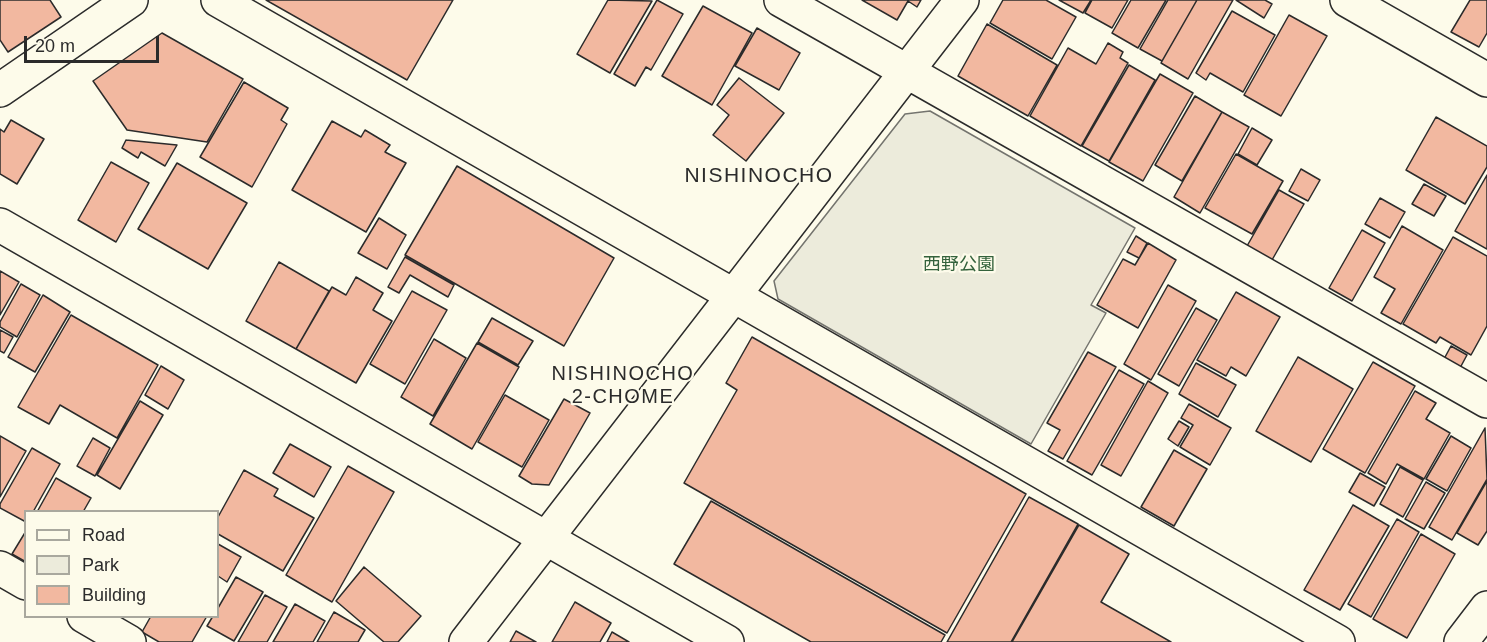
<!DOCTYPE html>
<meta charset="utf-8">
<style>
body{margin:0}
#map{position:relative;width:1487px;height:642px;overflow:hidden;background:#fdfbea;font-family:Helvetica,sans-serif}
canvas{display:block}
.legend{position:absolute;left:24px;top:510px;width:195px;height:108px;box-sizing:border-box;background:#fdfbea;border:2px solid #a9a89e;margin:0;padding:8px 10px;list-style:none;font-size:18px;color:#2b2b2b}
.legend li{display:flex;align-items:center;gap:12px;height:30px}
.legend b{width:30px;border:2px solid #a9a89e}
.scale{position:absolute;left:24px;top:36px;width:135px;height:27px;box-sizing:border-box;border:3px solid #2b2b2b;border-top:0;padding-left:8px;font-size:18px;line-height:21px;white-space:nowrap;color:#2b2b2b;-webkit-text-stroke:4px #fdfbea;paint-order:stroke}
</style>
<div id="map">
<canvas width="1487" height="642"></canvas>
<ul class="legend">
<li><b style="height:8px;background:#fdfbea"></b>Road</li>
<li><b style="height:16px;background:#ecebdb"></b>Park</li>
<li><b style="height:16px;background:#f2b8a0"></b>Building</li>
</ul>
<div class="scale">20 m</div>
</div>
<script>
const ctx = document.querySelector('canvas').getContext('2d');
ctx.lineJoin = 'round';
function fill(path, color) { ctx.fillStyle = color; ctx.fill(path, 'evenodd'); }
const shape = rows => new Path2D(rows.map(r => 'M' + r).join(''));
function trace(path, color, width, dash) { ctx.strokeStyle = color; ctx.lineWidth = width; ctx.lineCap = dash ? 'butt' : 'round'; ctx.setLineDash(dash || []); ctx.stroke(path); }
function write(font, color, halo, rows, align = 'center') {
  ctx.font = font + ' Helvetica,"Noto Sans JP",sans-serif'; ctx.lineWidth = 4.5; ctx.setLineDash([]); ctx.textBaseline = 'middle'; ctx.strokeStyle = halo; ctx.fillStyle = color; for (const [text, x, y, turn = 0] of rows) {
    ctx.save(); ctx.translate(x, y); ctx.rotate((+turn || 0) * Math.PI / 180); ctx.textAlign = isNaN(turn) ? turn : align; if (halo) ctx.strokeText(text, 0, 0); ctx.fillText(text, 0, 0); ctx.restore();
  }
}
const green = shape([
 [930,111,1135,228,1091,305,1106,313,1031,444,778,299,774,281,905,114,930,111]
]);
const building = shape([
 [0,0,50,0,61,17,8,52,0,40,0,0],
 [266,0,453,0,407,80,266,0],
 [608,0,652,1,610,73,577,54,608,0],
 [657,0,683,14,651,70,646,67,635,86,614,74,657,0],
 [862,0,921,0,917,7,908,1,897,20,862,0],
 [1003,0,1046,0,1076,17,1052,59,990,23,1003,0],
 [1059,0,1091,0,1083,13,1059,0],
 [1092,0,1128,0,1112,28,1085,13,1092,0],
 [1131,0,1166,0,1138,48,1112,33,1131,0],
 [1168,0,1197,0,1162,61,1140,49,1168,0],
 [1197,0,1233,0,1188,79,1161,63,1197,0],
 [1236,0,1265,0,1272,4,1264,18,1236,0],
 [1470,0,1487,0,1487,33,1479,47,1451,32,1470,0],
 [703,6,752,33,712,105,662,76,703,6],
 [1232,11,1275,35,1243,92,1210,73,1206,80,1196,73,1232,11],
 [1289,15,1327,36,1281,116,1244,95,1289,15],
 [987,24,1057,65,1028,116,958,76,987,24],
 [757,28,800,53,779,90,735,66,757,28],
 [162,33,243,79,207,142,127,130,93,81,162,33],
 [1108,43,1123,52,1120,58,1128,63,1081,146,1030,116,1068,48,1096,64,1108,43],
 [1129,65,1155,80,1109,161,1082,146,1129,65],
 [1160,74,1193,93,1143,181,1109,162,1160,74],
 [739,78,784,113,746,161,713,135,729,115,717,105,739,78],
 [244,82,288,108,281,120,287,124,252,187,200,157,244,82],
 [1195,96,1222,112,1182,181,1155,165,1195,96],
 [1222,112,1249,127,1200,213,1174,197,1222,112],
 [1436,117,1487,146,1487,167,1465,204,1406,170,1436,117],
 [11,120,44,139,17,184,0,174,0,129,4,132,11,120],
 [332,121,361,137,365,130,390,145,385,152,406,163,366,232,292,190,332,121],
 [1252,128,1272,140,1257,165,1238,154,1252,128],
 [126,140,177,145,165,166,141,152,138,158,122,148,126,140],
 [1236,154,1283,181,1252,234,1205,208,1236,154],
 [111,162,149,183,116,242,78,220,111,162],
 [177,163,247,203,208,269,138,229,177,163],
 [457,166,614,258,564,346,405,255,457,166],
 [1301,169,1320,180,1308,201,1289,191,1301,169],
 [1487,175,1487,249,1455,231,1487,175],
 [1424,184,1446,196,1434,216,1412,204,1424,184],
 [1279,190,1304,204,1268,267,1243,253,1279,190],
 [1380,198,1405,212,1390,238,1365,224,1380,198],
 [379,218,406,235,387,269,358,253,379,218],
 [1402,226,1443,250,1401,324,1381,313,1395,289,1374,277,1402,226],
 [1362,230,1385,243,1352,301,1329,288,1362,230],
 [1136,236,1147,243,1139,258,1127,252,1136,236],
 [1453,237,1487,256,1487,326,1471,355,1440,337,1436,343,1403,324,1453,237],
 [1148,243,1176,260,1138,328,1097,305,1123,259,1135,265,1148,243],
 [405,257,454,285,448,297,410,275,399,293,388,287,405,257],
 [279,262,329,291,296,349,246,321,279,262],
 [0,271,19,282,0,315,0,271],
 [356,277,383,293,373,310,392,321,356,383,296,349,332,287,346,295,356,277],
 [21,284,40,295,17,337,0,327,0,322,21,284],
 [1168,285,1196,301,1151,380,1124,364,1168,285],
 [412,291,447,310,405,384,370,364,412,291],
 [1236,292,1280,317,1246,376,1231,367,1226,376,1197,360,1236,292],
 [43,295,70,312,35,372,8,357,43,295],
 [1196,308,1217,320,1179,386,1158,374,1196,308],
 [71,315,158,365,117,438,60,405,49,424,18,407,71,315],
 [492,318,533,341,518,365,478,342,492,318],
 [0,330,13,337,4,353,0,351,0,330],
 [752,337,1026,494,947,633,684,483,737,390,726,383,752,337],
 [434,339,466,358,433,416,401,397,434,339],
 [477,343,519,367,472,449,430,424,477,343],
 [1451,346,1467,355,1460,368,1444,359,1451,346],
 [1088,352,1116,367,1063,459,1048,451,1060,430,1047,423,1088,352],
 [1298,357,1353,389,1311,462,1256,431,1298,357],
 [1373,362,1415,386,1365,473,1323,449,1373,362],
 [1196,363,1236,385,1218,417,1179,394,1196,363],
 [161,366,184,380,168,409,145,395,161,366],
 [1119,370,1144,384,1092,475,1067,461,1119,370],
 [1148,381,1168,393,1121,476,1101,465,1148,381],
 [1415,391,1436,403,1426,419,1450,433,1424,479,1397,464,1386,484,1368,473,1415,391],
 [505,395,549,420,522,467,478,442,505,395],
 [564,399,590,413,549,485,532,484,519,476,564,399],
 [140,401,163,415,120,489,97,475,140,401],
 [1189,404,1231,428,1210,465,1180,447,1193,425,1181,418,1189,404],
 [1179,421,1189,427,1178,446,1168,439,1179,421],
 [1485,428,1487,479,1452,540,1429,527,1485,428],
 [0,436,26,451,0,497,0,436],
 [1451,436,1471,448,1447,491,1426,479,1451,436],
 [93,438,110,448,95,476,77,466,93,438],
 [290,444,331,467,314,497,273,473,290,444],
 [32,448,60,464,33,512,26,512,26,522,0,508,0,504,32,448],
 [1174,450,1207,469,1174,526,1141,507,1174,450],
 [348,466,394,492,332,602,286,575,348,466],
 [1400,467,1423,480,1403,517,1380,504,1400,467],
 [244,470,278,489,274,496,314,518,283,571,218,534,218,517,244,470],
 [1360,473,1385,487,1374,506,1349,492,1360,473],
 [56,478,91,498,83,512,37,512,56,478],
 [1487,481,1487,531,1478,545,1457,533,1487,481],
 [1426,482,1445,493,1424,529,1405,519,1426,482],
 [1029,497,1078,524,1011,642,947,642,1029,497],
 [711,501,945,635,941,642,811,642,674,564,711,501],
 [1353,505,1389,526,1340,610,1304,590,1353,505],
 [1397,519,1419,532,1371,617,1348,604,1397,519],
 [1079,525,1129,554,1101,602,1171,642,1012,642,1079,525],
 [26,531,26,562,12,554,26,531],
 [1421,534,1455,554,1407,638,1373,619,1421,534],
 [218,544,241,557,227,582,218,576,218,544],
 [364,567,421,616,398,642,384,642,336,601,364,567],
 [236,577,263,592,234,641,207,626,213,616,218,616,218,608,236,577],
 [265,595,287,607,267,642,238,642,265,595],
 [575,602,611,623,600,642,552,642,575,602],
 [295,604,325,621,313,642,273,642,295,604],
 [334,612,365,630,358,642,317,642,334,612],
 [151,616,207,616,192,642,159,642,142,632,151,616],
 [516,631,536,642,510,642,516,631],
 [612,632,629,642,607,642,612,632]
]);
const street = shape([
 [218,0,1338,642],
 [781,0,1487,401],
 [1347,0,1487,80],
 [0,90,131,0],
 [0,568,26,583],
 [84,616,129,642],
 [466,642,962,0]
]);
const secondary = shape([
 [0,225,727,642],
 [1461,642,1487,608]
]);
const parkNames = [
 ["西野公園",959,265]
];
const neighbourhoodNames = [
 ["NISHINOCHO",623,374],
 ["2-CHOME",623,397]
];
const quarterNames = [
 ["NISHINOCHO",759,176]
];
fill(green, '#ecebdb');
trace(green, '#74746e', 1.5);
fill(building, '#f2b8a0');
trace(building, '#2b2b2b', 1.5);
trace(street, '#2b2b2b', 36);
trace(secondary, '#2b2b2b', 36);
trace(street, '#fdfbea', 33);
trace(secondary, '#fdfbea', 33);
write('18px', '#34623c', '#fdfbea', parkNames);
ctx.letterSpacing = '1.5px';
write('20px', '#2b2b2b', '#fdfbea', neighbourhoodNames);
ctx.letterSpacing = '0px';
ctx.letterSpacing = '1.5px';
write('21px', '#2b2b2b', '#fdfbea', quarterNames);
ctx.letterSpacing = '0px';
</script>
